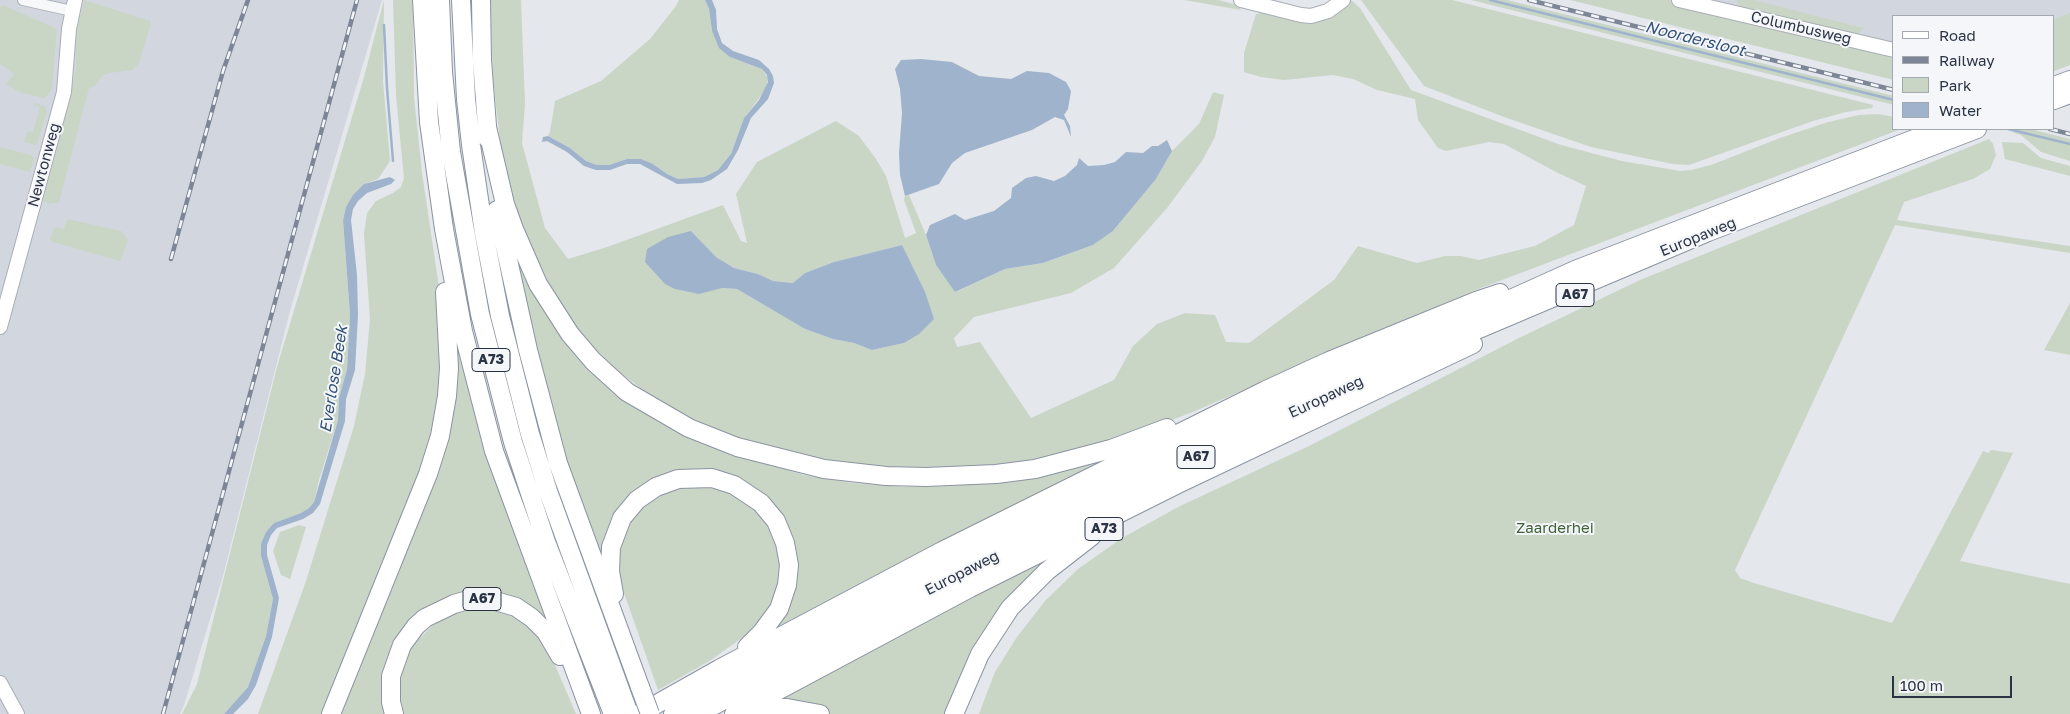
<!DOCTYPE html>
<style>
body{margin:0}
#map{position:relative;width:2070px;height:714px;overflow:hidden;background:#e4e7ec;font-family:"Golos Text",sans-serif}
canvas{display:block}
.legend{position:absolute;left:1892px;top:15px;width:162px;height:115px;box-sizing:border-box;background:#f4f6f9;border:1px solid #a4a8b1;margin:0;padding:6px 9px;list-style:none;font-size:15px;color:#2b3445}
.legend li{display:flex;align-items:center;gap:10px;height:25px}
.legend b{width:25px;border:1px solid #a4a8b1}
.scale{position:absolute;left:1892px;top:676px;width:120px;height:22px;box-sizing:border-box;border:2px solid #2b3445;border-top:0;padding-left:6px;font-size:15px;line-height:18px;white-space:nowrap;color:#2b3445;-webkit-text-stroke:4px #f4f6f9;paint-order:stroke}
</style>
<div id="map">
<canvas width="2070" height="714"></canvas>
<ul class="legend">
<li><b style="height:6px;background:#fff"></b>Road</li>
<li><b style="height:6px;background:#7d8696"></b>Railway</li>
<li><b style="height:14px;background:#c9d6c5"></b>Park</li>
<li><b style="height:14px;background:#9fb4cc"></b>Water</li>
</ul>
<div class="scale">100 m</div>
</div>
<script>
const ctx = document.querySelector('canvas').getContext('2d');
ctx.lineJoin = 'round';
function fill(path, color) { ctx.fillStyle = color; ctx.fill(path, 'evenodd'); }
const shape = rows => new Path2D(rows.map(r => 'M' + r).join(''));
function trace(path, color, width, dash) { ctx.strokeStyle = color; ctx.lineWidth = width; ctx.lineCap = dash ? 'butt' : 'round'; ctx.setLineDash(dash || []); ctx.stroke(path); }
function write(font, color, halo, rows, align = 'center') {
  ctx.font = font + ' "Golos Text",sans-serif'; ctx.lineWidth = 4; ctx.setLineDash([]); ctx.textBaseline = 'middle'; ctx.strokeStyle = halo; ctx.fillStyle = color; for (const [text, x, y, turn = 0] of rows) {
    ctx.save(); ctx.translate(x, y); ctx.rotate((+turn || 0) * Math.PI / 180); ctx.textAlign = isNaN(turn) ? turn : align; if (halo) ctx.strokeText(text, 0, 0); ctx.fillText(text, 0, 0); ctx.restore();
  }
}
const built = shape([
 [0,0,382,0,290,311,223,576,184,705,180,714,0,714],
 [1700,0,2070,0,2070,17,2054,23,2054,16,1894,16,1894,49]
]);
const green = shape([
 [84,0,150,21,151,23,139,63,133,70,109,73,102,76,94,87,89,88,59,202,50,204,42,200,73,83,76,69,76,36],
 [384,0,383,81,390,161,378,179,364,184,346,207,343,220,350,315,347,369,339,398,338,420,319,480,314,502,309,508,301,513,274,523,261,556,273,599,266,636,248,687,224,714,182,714,197,684,277,367,364,77],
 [393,0,413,0,414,97,422,173,443,314,443,379,431,446,326,714,258,714,306,581,354,426,365,374,370,319,364,234,367,213,376,201,393,193,401,187,404,178,396,96],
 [490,0,521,0,525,104,522,143,545,228,568,259,607,247,723,205,741,241,747,243,736,194,757,162,836,121,859,136,876,159,886,176,905,238,916,233,904,200,905,196,909,195,926,235,936,265,956,292,1005,269,1043,263,1093,245,1113,231,1156,179,1172,151,1199,124,1213,92,1224,95,1215,137,1202,161,1167,208,1114,268,1071,293,974,317,954,338,957,347,980,342,1031,418,1114,380,1133,346,1157,324,1185,313,1215,315,1226,342,1249,343,1334,280,1358,246,1417,263,1445,256,1461,256,1479,260,1535,246,1574,225,1586,186,1558,173,1504,144,1489,142,1446,151,1438,148,1418,120,1415,99,1377,90,1353,79,1333,75,1284,80,1261,77,1244,72,1244,53,1256,14,1264,12,1303,21,1317,22,1331,17,1351,0,1360,8,1411,90,1561,145,1622,161,1680,171,1691,170,1711,165,1780,138,1828,122,1859,115,1879,114,1894,117,1894,129,1901,129,1473,291,1195,411,1144,431,1027,461,986,466,944,471,847,466,772,449,702,425,662,405,617,370,582,336,563,311,520,225,501,149,493,79],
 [691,231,716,257,734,268,758,274,773,281,794,283,805,273,834,262,902,245,907,258,904,343,872,350,854,343,833,339,805,329,737,289,722,288],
 [679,0,705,0,709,9,712,31,730,57,762,69,768,78,766,89,744,118,731,154,726,163,718,170,704,177,678,179,667,174,653,164,627,159,609,165,597,165,586,161,570,148,548,136,550,132,555,101,601,81,650,39,676,6],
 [1184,0,1218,0,1238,5,1241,10],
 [1361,0,1452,0,1873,105,1872,108,1846,112,1813,121,1689,165,1673,164,1591,147,1504,117,1424,86],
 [1471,0,1507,0,1894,96,1894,105],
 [1570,0,1669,0,1871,51,1894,58,1894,80],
 [1736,0,1754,0,1863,28,1856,36,1740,6],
 [3,5,57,29,52,89,45,98,21,93,6,84,14,74,0,64,0,8],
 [2070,13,2070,65,2054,71,2054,19],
 [35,103,44,106,47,111,37,144,35,145,24,142,27,131,33,132,40,107,34,105],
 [2020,129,2030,129,2070,139,2070,161,2041,152,2021,135,2012,132],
 [1989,139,1993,144,1996,155,1990,169,1973,179,1904,202,1897,220,2070,246,2070,253,1895,225,1735,570,1740,578,1754,583,1892,623,1983,451,1988,453,1991,450,2013,453,1960,561,2070,584,2070,714,979,714,995,672,1017,637,1045,601,1078,569,1122,538,1180,506,1309,446,1519,338,1640,280],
 [2002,142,2023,143,2041,158,2070,166,2070,176,2005,159],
 [0,147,31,155,34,159,30,172,0,164],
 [67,219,121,231,128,240,120,261,53,242,50,239,55,227,64,229],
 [509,229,581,353,734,454,804,475,852,483,906,487,950,486,1042,476,1119,456,769,636,780,623,789,607,795,589,798,559,794,540,786,524,714,475,634,498,608,575,569,472,545,390],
 [2070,303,2070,355,2044,350],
 [458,337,554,637,494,597,408,630,388,714,340,714,456,386],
 [678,486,719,487,749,502,770,526,777,542,781,572,775,596,767,613,753,630,711,660,658,690,623,590,619,573,619,553,624,530,636,512,648,501,662,493],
 [299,525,306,527,290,579,281,575,273,551,280,532],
 [1068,545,1030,577,948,714,826,714,764,707],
 [490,606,513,614,536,630,552,658,576,714,404,714,400,696,400,682,404,663,412,646,436,622,467,607]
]);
const water = shape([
 [705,0,712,0,716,10,717,29,722,43,733,51,759,60,769,69,773,76,774,83,768,99,751,118,738,150,727,169,711,180,702,183,677,184,640,164,627,164,610,170,596,170,584,166,567,152,547,141,542,142,543,137,548,136,570,148,586,161,597,165,609,165,627,159,641,159,653,164,667,174,678,179,704,177,718,170,731,154,744,118,759,100,768,82,767,75,762,69,730,57,719,48,712,31,709,9],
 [921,59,952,62,979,76,1011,79,1027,71,1049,73,1066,82,1071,91,1068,109,1064,115,1070,126,1071,137,1064,120,1055,117,1032,130,965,153,952,163,939,184,905,196,900,175,899,153,902,113,900,89,895,69,901,60],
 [1167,140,1172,151,1156,179,1113,231,1093,245,1043,263,1005,269,955,292,936,265,926,235,930,225,955,214,965,220,994,211,1011,198,1012,188,1026,178,1036,176,1054,181,1065,176,1077,165,1079,158,1088,166,1104,165,1115,162,1126,152,1143,153,1152,146,1158,146],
 [390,177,395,180,391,184,367,193,358,201,353,209,351,220,357,275,358,315,355,370,346,399,345,421,320,504,313,513,303,519,277,528,271,535,267,545,267,555,279,598,272,637,256,685,248,699,233,714,224,714,248,687,266,636,273,599,261,556,261,544,266,532,274,523,301,513,309,508,314,502,338,420,339,398,347,369,350,315,343,220,346,207,353,195,364,184],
 [691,231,716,257,734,268,758,274,773,281,793,283,805,273,834,262,902,245,925,292,934,319,919,334,904,343,872,350,854,343,833,339,805,329,737,289,722,288,699,294,675,289,665,284,645,262,647,249,668,237]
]);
const stream = shape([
 [1490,0,1894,100],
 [384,25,387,88,393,161],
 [2008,129,2070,144]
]);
const street = shape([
 [23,0,72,11]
]);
const secondary = shape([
 [1241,0,1301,15,1311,16,1328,11,1343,0],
 [1679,0,1894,50],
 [0,327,64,92,69,29,75,0],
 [0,683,17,714]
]);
const highway = shape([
 [422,0,429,122,444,229,463,331,494,451,591,714],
 [440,0,443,72,451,152,480,314,513,442,546,542,613,714],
 [461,0,466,99,471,145,484,233,500,316,530,434,548,491,629,714],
 [481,0,482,60,488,139],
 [2054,86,2070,80],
 [2054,100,2070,94],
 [487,127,505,204,514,229,538,284,570,334,593,361,627,392,689,428,737,447,824,469,886,476,926,477,996,474,1035,469,1111,449,1167,428],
 [497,210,528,350,558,463,640,687],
 [614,594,610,571,611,547,622,518,637,500,656,487,678,479,712,478,734,485,761,503,776,521,785,543,789,565,787,585,779,609,762,632,747,647],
 [331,714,428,474,440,436,447,396,449,368,445,292],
 [394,714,391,702,391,676,402,645,416,626,425,618,454,604,468,600,492,600,516,607,532,618,546,632,560,656],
 [639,714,719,669,942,551,1266,390,1329,361,1476,301,1500,293],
 [673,714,952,564,1117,481,1284,401,1575,270,1940,129],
 [698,714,957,575,1220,445,1408,359,1708,232,1977,129],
 [734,714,970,588,1180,483,1473,344],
 [748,714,769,708,787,708,820,714],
 [954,714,980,654,1010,608,1047,571,1092,536]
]);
const rail = shape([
 [1529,0,1894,90],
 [2050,129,2070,134],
 [171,259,223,71,248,0],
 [163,714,357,0]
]);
const highwayBridge = shape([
 [640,687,650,714]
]);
const shields = [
 [1575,295,38],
 [491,360,38],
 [1196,457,38],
 [1104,529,38],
 [482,599,38]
];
const shieldNames = [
 ["A67",1575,295],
 ["A73",491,360],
 ["A67",1196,457],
 ["A73",1104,529],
 ["A67",482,599]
];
const streetNames = [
 ["Columbusweg",1801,28,13],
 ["Newtonweg",44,165,-75],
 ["Europaweg",1698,237,-22],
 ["Europaweg",1326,397,-25],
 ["Europaweg",962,573,-27]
];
const parkNames = [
 ["Zaarderhei",1555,528]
];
const waterNames = [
 ["Noordersloot",1695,39,14],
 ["Everlose Beek",334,379,-81]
];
fill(built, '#d2d6de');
fill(green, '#c9d6c5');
fill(water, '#9fb4cc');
trace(stream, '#9fb4cc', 2.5);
trace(street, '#a9aeb7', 12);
trace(secondary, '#a9aeb7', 16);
trace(highway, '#8b94a3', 20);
trace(street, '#f7f8fa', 10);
trace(secondary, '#fff', 14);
trace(highway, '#fff', 18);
trace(rail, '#7d8696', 4.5);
trace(rail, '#f4f6f9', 2.5, [8]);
trace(highwayBridge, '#8b94a3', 20, []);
trace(highwayBridge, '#fff', 18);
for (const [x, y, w] of shields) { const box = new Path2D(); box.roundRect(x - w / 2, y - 11.5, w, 23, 4); ctx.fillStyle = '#f4f6f9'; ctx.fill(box); trace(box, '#2b3445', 1); }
write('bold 14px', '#2b3445', null, shieldNames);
write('15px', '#2b3445', '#f4f6f9', streetNames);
write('15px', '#3f6138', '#f4f6f9', parkNames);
write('italic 16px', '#34527a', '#f4f6f9', waterNames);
</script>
